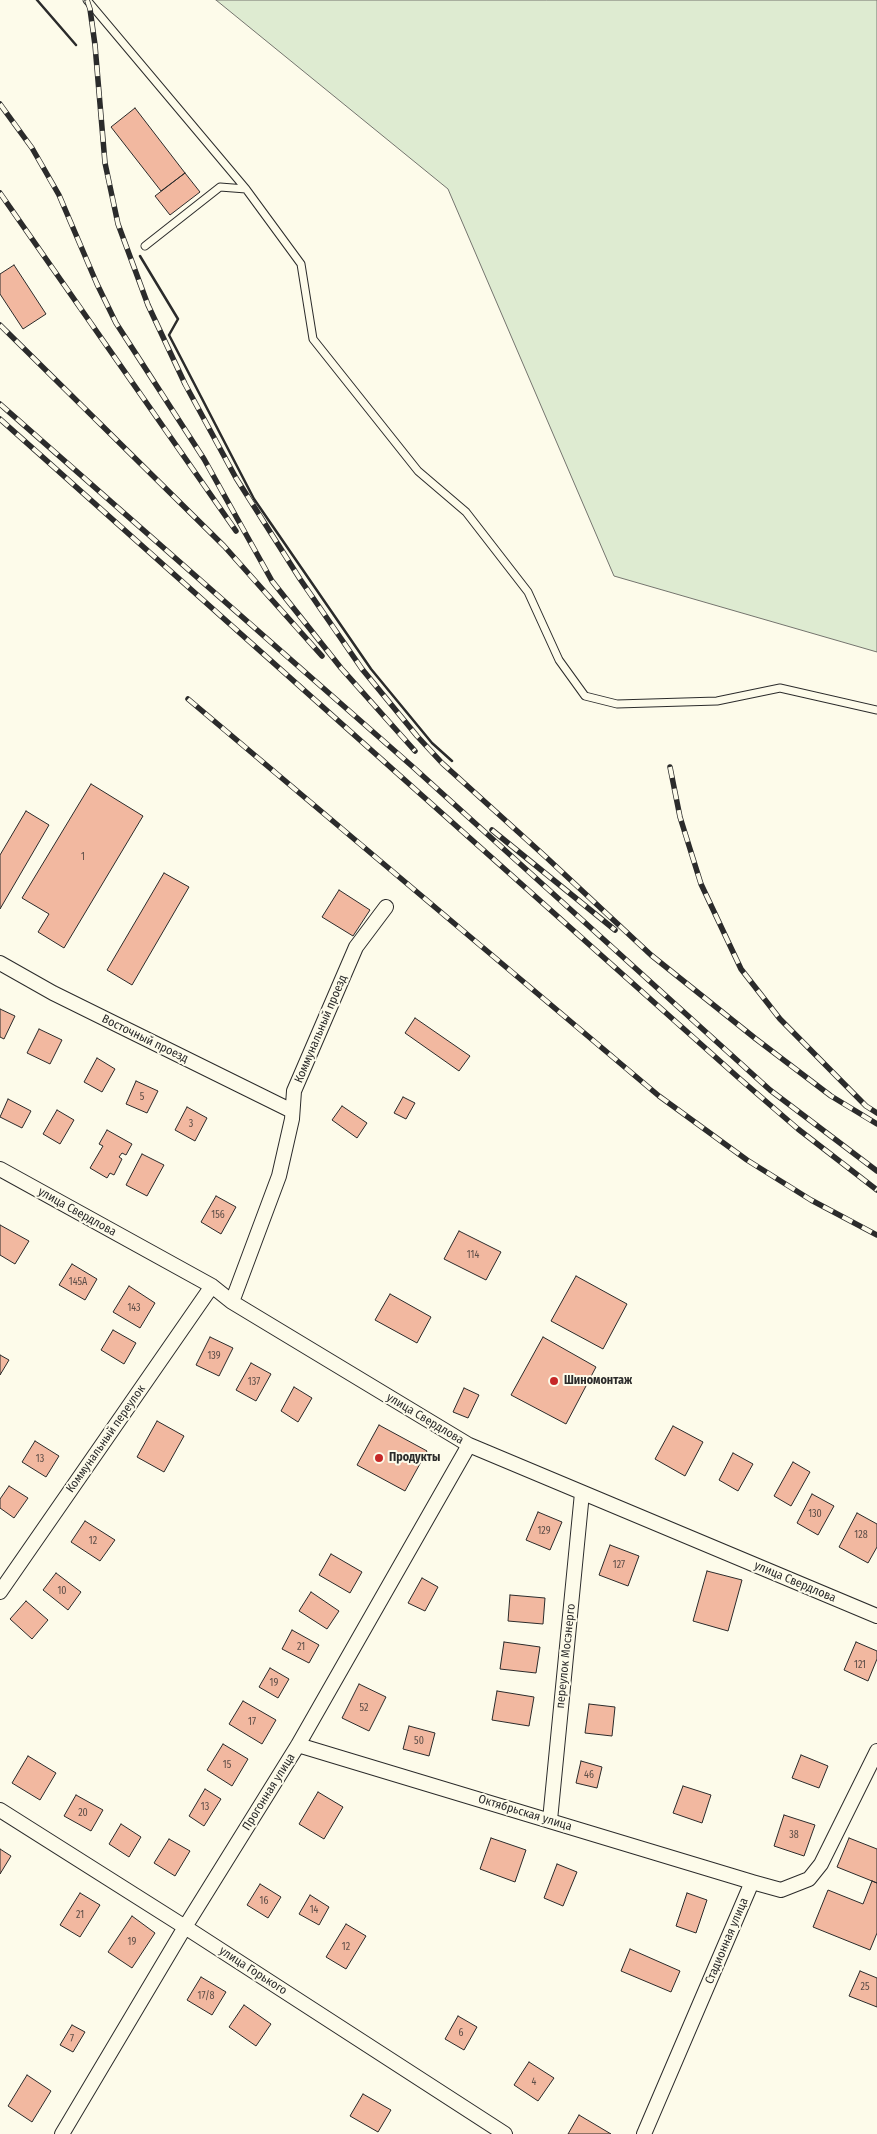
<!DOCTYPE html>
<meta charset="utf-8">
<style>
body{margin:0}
canvas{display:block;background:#fdfbea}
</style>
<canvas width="877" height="2134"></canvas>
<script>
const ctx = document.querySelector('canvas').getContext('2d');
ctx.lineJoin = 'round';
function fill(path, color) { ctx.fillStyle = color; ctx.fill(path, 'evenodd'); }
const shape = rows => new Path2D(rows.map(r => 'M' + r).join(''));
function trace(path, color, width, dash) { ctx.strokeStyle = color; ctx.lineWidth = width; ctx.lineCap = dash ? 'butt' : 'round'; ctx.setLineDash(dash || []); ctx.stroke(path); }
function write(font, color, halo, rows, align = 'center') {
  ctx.font = font + ' "Fira Sans Condensed",sans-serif'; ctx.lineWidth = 4; ctx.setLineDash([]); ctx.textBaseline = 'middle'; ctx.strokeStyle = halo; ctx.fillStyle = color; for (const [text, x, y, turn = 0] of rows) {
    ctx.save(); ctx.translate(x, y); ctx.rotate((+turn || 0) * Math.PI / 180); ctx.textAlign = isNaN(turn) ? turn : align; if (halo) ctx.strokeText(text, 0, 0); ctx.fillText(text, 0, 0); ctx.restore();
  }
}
const green = shape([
 [216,0,877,0,877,652,614,576,448,189,216,0]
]);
const building = shape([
 [135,108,185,173,161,191,111,127,135,108],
 [185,173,200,192,170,215,155,196,185,173],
 [14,265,46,314,23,329,0,294,0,274,14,265],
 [91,784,143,816,64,948,38,932,49,914,22,898,91,784],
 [26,811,49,825,0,909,0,855,26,811],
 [164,873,189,887,132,985,107,970,164,873],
 [339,890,370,910,353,936,322,917,339,890],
 [0,1009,15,1016,4,1039,0,1037,0,1009],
 [415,1018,470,1056,459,1071,405,1033,415,1018],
 [39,1029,62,1040,50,1064,27,1053,39,1029],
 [97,1058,115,1069,102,1092,84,1082,97,1058],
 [136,1081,158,1091,147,1113,126,1104,136,1081],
 [403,1097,415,1103,406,1119,394,1113,403,1097],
 [8,1099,31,1111,22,1128,0,1117,8,1099],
 [342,1106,367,1123,357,1138,332,1120,342,1106],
 [187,1107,207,1118,195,1141,175,1130,187,1107],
 [57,1110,74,1120,60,1144,43,1134,57,1110],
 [107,1130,132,1144,126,1155,122,1153,119,1157,122,1159,114,1175,110,1173,107,1178,90,1168,103,1146,99,1144,107,1130],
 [142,1154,164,1165,147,1196,126,1185,142,1154],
 [216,1196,236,1207,221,1234,201,1222,216,1196],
 [0,1225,29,1241,15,1264,0,1255,0,1225],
 [459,1231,501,1252,486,1280,444,1259,459,1231],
 [72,1264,97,1279,85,1300,59,1285,72,1264],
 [576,1276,627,1304,603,1349,551,1321,576,1276],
 [129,1286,155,1303,140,1328,113,1312,129,1286],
 [390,1294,431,1317,417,1343,375,1320,390,1294],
 [113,1330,136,1343,124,1364,101,1350,113,1330],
 [210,1337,233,1348,219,1376,196,1365,210,1337],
 [543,1337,596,1367,566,1424,511,1395,543,1337],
 [0,1355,9,1360,0,1375,0,1355],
 [251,1363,271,1374,256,1401,236,1390,251,1363],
 [294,1387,312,1398,298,1422,281,1411,294,1387],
 [464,1388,479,1395,468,1418,453,1412,464,1388],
 [157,1421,184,1436,164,1472,137,1457,157,1421],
 [379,1425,427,1451,405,1491,357,1465,379,1425],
 [673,1426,703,1442,685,1476,655,1459,673,1426],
 [35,1441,59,1456,46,1477,22,1462,35,1441],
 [733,1453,753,1464,738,1491,719,1480,733,1453],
 [793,1462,810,1472,791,1506,774,1496,793,1462],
 [9,1486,28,1498,14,1518,0,1508,0,1499,9,1486],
 [812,1494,834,1506,818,1535,797,1523,812,1494],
 [538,1512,562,1522,550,1550,526,1540,538,1512],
 [857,1513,877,1524,877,1547,868,1563,839,1547,857,1513],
 [85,1521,115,1540,100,1561,71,1542,85,1521],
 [610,1545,639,1556,628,1586,599,1575,610,1545],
 [331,1554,362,1572,350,1593,319,1575,331,1554],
 [707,1571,742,1580,728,1631,693,1621,707,1571],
 [56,1573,81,1592,68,1610,43,1590,56,1573],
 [422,1578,438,1587,425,1611,408,1603,422,1578],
 [311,1592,339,1611,327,1629,299,1611,311,1592],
 [510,1595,545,1598,543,1624,508,1621,510,1595],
 [26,1601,48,1620,32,1639,10,1619,26,1601],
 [292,1630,319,1645,309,1663,282,1649,292,1630],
 [504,1642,540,1647,536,1673,500,1669,504,1642],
 [856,1642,877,1651,877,1659,868,1681,844,1670,856,1642],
 [270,1668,289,1679,278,1698,259,1687,270,1668],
 [359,1684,386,1697,369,1731,342,1718,359,1684],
 [497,1691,534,1697,529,1726,492,1720,497,1691],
 [243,1701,276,1720,262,1744,229,1724,243,1701],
 [589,1704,615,1707,612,1736,585,1733,589,1704],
 [409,1726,435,1733,429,1756,403,1749,409,1726],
 [223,1744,248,1759,232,1786,207,1770,223,1744],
 [801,1755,828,1766,819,1788,792,1778,801,1755],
 [28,1756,56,1773,40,1800,12,1783,28,1756],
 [581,1761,602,1767,597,1788,576,1783,581,1761],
 [683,1786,711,1795,702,1823,673,1813,683,1786],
 [205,1789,221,1799,204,1826,189,1816,205,1789],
 [318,1792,343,1807,324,1839,299,1824,318,1792],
 [76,1795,103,1810,91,1831,64,1816,76,1795],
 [784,1815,815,1825,804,1856,774,1846,784,1815],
 [121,1824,141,1837,129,1857,109,1844,121,1824],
 [491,1838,526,1850,515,1882,480,1869,491,1838],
 [849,1838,877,1849,877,1883,837,1867,849,1838],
 [169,1839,190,1851,175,1876,154,1863,169,1839],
 [0,1849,11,1856,0,1874,0,1849],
 [557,1864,577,1872,563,1906,544,1898,557,1864],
 [872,1881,877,1883,877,1933,870,1950,813,1927,828,1890,863,1904,872,1881],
 [260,1884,281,1897,268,1918,247,1905,260,1884],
 [80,1893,100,1905,80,1937,60,1925,80,1893],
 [687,1893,707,1900,696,1933,676,1926,687,1893],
 [310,1895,329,1907,319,1925,299,1914,310,1895],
 [132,1916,155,1933,132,1968,108,1952,132,1916],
 [346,1924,366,1936,346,1969,326,1957,346,1924],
 [630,1949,680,1971,671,1992,621,1971,630,1949],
 [860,1971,877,1978,877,2007,849,1996,860,1971],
 [201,1977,226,1992,212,2015,187,2000,201,1977],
 [244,2005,271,2024,256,2046,229,2027,244,2005],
 [458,2016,477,2027,464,2050,445,2039,458,2016],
 [72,2025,85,2032,73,2052,60,2045,72,2025],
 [529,2062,554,2078,538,2101,514,2085,529,2062],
 [27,2075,51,2091,32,2122,8,2106,27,2075],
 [363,2094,391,2110,378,2132,350,2116,363,2094],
 [579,2115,611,2134,568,2134,579,2115]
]);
const service = shape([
 [87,0,246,189],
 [145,246,220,187,246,189,301,264,313,339,418,471,466,512,528,592,559,660,585,696,617,704,717,701,780,688,877,710]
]);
const minor = shape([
 [0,963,53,993,292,1111],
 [0,1169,212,1286,232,1302,469,1445,877,1616],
 [232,1302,279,1176,292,1119,294,1091,356,947,386,907],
 [0,1592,212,1286],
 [298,1745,752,1882],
 [0,1810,185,1927,505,2134],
 [550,1820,582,1493],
 [62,2134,185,1927,298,1745,469,1445],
 [644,2134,752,1882,781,1890,809,1879,821,1864,877,1751]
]);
const rail = shape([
 [87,0,90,9,95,45,105,163,118,224,148,305,185,384,236,478,300,579,362,669,417,736,442,763,547,858,651,955,756,1039,831,1096,877,1124],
 [0,104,32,148,59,195,97,284,116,323,204,459,272,581,341,668,415,751],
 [0,193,236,531],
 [0,325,224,546,322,656],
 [0,404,413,767,770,1090,877,1171],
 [0,419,740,1079,798,1129,877,1190],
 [188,699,659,1096,747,1160,811,1200,877,1235],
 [670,767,680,817,701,884,741,969,780,1019,866,1106,877,1113],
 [492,830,615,930]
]);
const wall = shape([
 [37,0,76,45],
 [140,256,178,319,169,335,254,499,371,669,432,743,452,761]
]);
const markers = [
 [554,1381,5,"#c62828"],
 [379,1458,5,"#c62828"]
];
const numberNames = [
 ["1",83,857],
 ["5",142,1097],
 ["3",191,1124],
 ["156",218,1215],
 ["114",473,1255],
 ["145А",78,1282],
 ["143",134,1308],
 ["139",214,1356],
 ["137",254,1382],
 ["13",40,1459],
 ["130",815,1514],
 ["129",544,1531],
 ["128",861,1535],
 ["12",93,1541],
 ["127",619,1565],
 ["10",62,1591],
 ["21",301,1647],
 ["121",860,1665],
 ["19",274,1683],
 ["52",364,1708],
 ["17",252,1722],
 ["50",419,1741],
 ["15",227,1765],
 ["46",589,1775],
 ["13",205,1807],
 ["20",83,1813],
 ["38",794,1835],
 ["16",264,1901],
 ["14",314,1910],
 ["21",80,1915],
 ["19",132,1942],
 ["12",346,1947],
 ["25",865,1987],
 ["17/8",206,1996],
 ["6",461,2033],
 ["7",72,2039],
 ["4",534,2082]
];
const streetNames = [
 ["Коммунальный проезд",321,1029,-67],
 ["Восточный проезд",145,1039,26],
 ["улица Свердлова",77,1212,29],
 ["улица Свердлова",425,1419,31],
 ["Коммунальный переулок",106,1439,-55],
 ["улица Свердлова",795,1582,23],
 ["переулок Мосэнерго",566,1656,-84],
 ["Прогонная улица",269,1792,-58],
 ["Октябрьская улица",525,1813,17],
 ["Стадионная улица",727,1941,-67],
 ["улица Горького",253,1971,33]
];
const poiNames = [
 ["Шиномонтаж",564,1381],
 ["Продукты",389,1458]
];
fill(green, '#deebd1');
trace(green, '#74746e', 1);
fill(building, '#f2b8a0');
trace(building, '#2b2b2b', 1);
trace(service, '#2b2b2b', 9);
trace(minor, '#2b2b2b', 16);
trace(service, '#fdfbea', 7);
trace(minor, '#fdfbea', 14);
trace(rail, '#2b2b2b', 5.5);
trace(rail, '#fdfbea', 4, [11]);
trace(wall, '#2b2b2b', 2.5);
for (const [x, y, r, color] of markers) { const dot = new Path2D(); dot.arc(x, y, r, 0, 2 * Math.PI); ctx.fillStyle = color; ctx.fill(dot); trace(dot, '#fdfbea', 2); }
write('10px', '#5d4e48', null, numberNames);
write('12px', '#2b2b2b', '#fdfbea', streetNames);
write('bold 12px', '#2b2b2b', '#fdfbea', poiNames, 'left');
</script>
